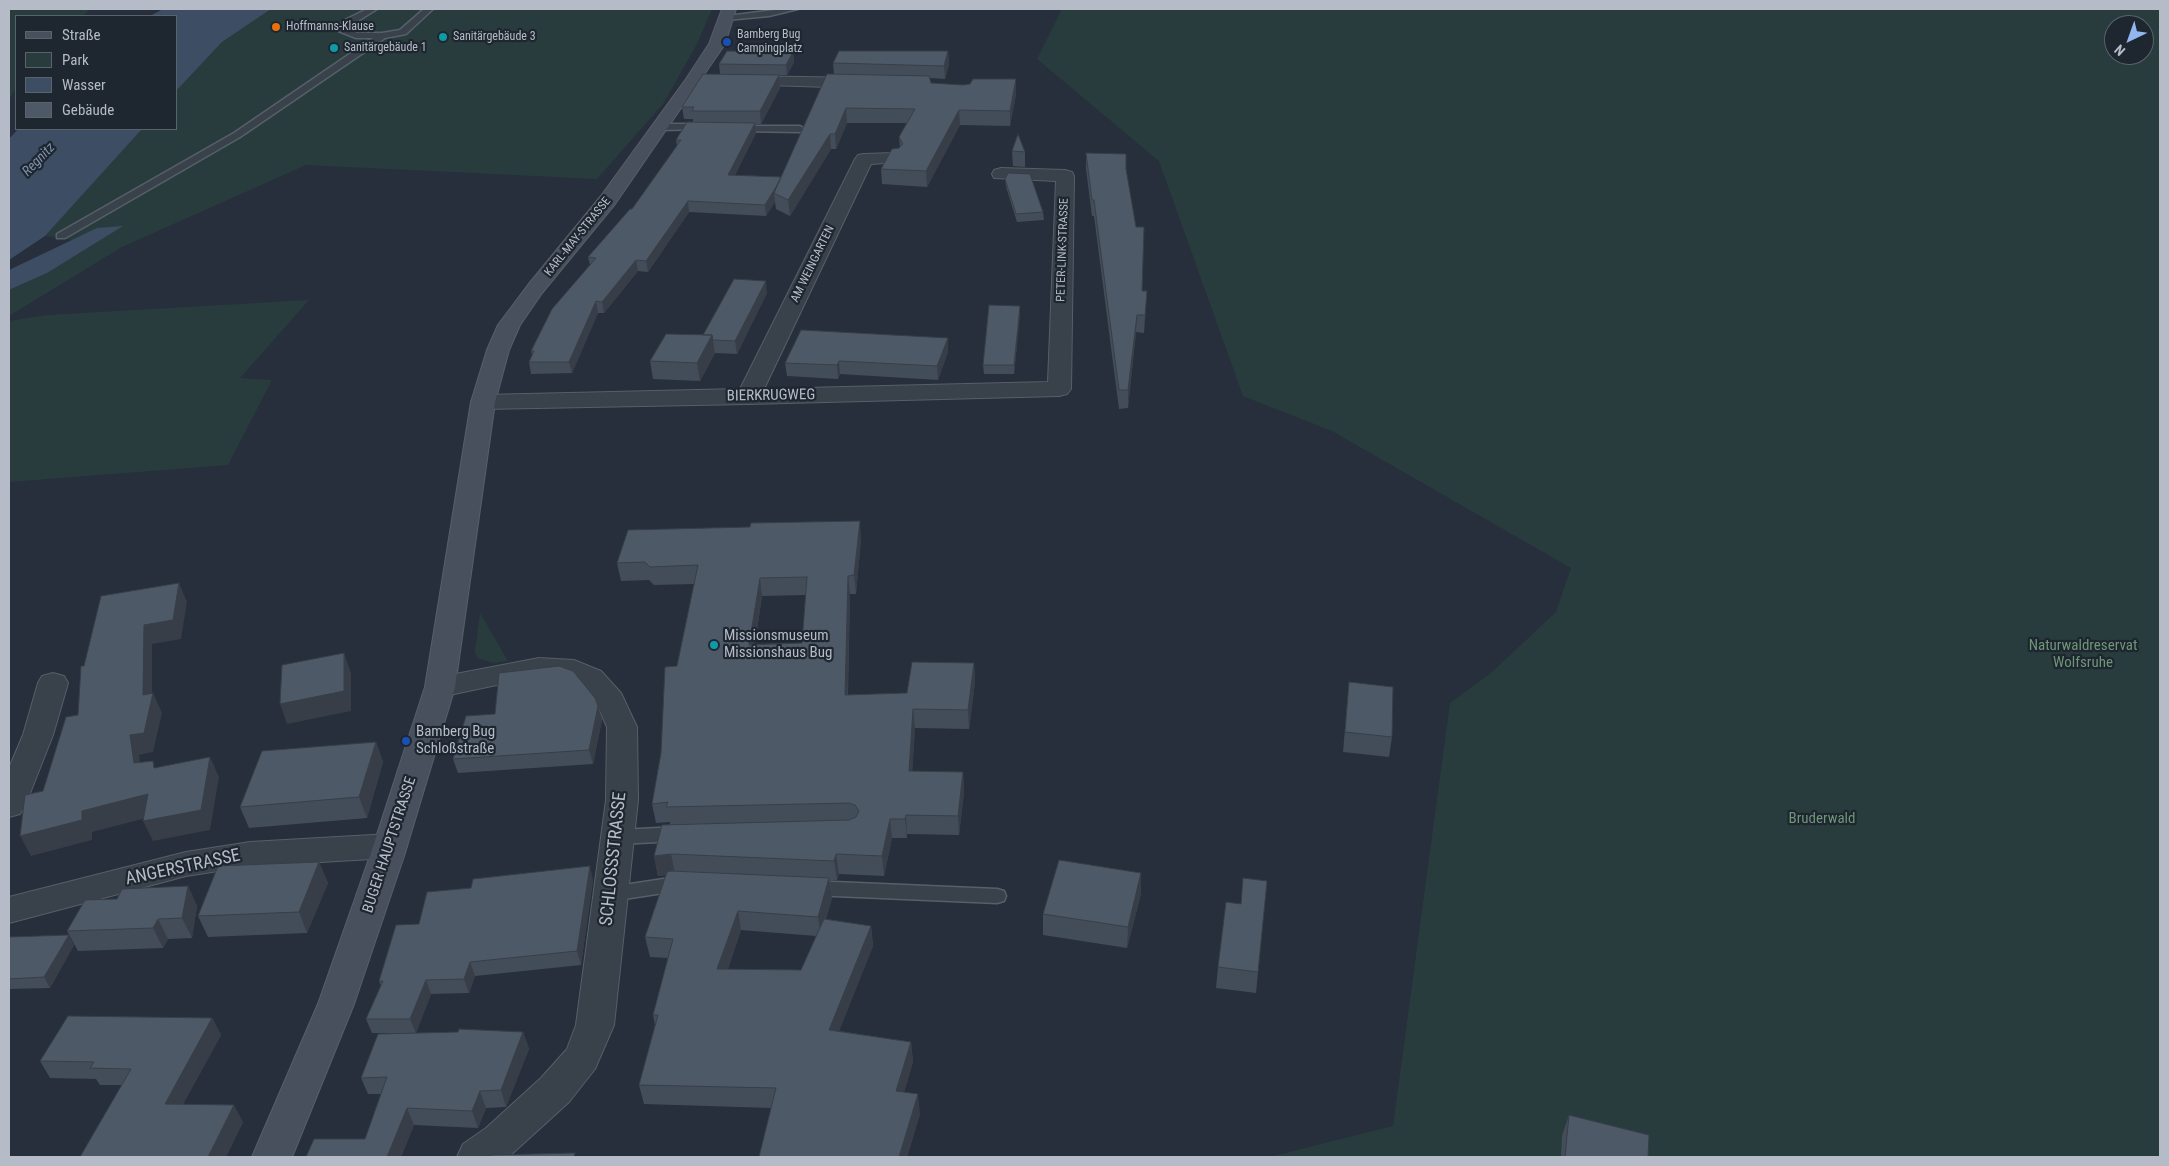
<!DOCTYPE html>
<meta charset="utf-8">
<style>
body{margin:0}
#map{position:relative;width:2169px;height:1166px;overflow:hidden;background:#262f3b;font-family:"Roboto Condensed",sans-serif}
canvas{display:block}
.frame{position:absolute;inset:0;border:10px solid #b5bcc7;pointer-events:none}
.legend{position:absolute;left:15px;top:15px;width:162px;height:115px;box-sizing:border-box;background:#1e2630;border:1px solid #5a626c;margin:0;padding:6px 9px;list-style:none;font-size:15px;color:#b5bcc7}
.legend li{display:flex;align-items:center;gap:10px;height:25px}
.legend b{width:25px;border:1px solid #5a626c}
.north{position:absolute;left:2104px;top:15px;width:50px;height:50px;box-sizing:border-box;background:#1e2630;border:1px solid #5a626c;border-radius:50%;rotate:222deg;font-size:14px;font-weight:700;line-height:20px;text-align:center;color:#b5bcc7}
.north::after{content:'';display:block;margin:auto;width:18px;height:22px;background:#92b7ef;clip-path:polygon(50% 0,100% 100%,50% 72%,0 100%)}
</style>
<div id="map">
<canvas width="2169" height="1166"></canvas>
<div class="frame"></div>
<ul class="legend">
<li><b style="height:6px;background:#48505e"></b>Straße</li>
<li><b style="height:14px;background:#293c3d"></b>Park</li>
<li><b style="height:14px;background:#3d4d63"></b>Wasser</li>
<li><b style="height:14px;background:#4e5967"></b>Gebäude</li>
</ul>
<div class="north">N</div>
</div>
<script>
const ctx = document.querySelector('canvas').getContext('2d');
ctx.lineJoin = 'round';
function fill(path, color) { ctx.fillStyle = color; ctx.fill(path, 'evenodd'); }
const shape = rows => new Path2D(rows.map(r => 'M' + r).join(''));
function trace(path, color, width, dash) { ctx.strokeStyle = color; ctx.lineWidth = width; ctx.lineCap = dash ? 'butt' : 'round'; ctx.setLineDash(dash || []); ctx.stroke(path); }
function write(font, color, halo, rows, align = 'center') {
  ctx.font = font + ' "Roboto Condensed",sans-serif'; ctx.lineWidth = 4.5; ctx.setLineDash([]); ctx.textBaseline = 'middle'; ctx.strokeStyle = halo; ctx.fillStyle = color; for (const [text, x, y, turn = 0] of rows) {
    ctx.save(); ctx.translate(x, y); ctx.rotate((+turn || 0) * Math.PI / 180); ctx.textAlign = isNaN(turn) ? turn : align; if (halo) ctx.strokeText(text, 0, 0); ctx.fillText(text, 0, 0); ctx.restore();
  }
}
const green = shape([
 [9,9,90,9,83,16,16,16,16,89,9,100],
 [271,9,712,9,697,44,663,104,597,179,306,165,122,247,9,316,9,290,47,273,95,243,45,236,142,129,176,129,176,91,222,42],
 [1062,9,2160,9,2160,1157,1270,1157,1393,1126,1450,703,1491,673,1556,612,1571,568,1332,431,1243,396,1159,161,1037,59],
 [2114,25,2144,25,2144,55,2114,55],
 [309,300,240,378,272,380,228,465,9,482,9,321,48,315],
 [480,613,508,661,493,663,477,658,475,652]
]);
const water = shape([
 [163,9,271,9,222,42,176,91,176,16,150,16],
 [18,129,142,129,45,236,9,260,9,139],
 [123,226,47,273,9,290,9,270,97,228]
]);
const lane = shape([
 [367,9,377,9,345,29,357,33,382,33,400,30,424,9,433,9,406,34,385,38,240,137,65,238,57,238,57,234,234,133,373,38,356,38,336,30,343,21,367,9],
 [783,9,798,9,769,16,727,20,723,18,727,16,783,9],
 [703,124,706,125,706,129,661,130,656,127,661,124,703,124],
 [733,126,800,126,805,129,800,132,736,131,731,128,733,126],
 [679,827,685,829,688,834,685,839,679,841,618,844,612,842,609,837,612,832,618,830,679,827],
 [683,876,690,878,692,883,690,888,683,890,611,901,604,899,602,894,604,889,611,887,683,876],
 [811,881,997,889,1004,891,1006,896,1004,901,997,903,811,895,804,893,802,888,804,883,811,881]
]);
const street = shape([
 [742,76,861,78,869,83,861,88,736,84,734,81,742,76],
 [894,153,900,154,903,158,900,162,871,164,764,389,1048,382,1056,181,994,178,992,174,994,170,1001,168,1065,170,1072,172,1074,176,1071,389,1067,394,1059,396,748,404,483,409,475,407,471,402,475,397,483,395,740,389,855,159,858,155,864,154,894,153],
 [539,658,574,660,601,671,621,693,637,727,638,800,614,1025,595,1069,569,1102,514,1152,508,1157,457,1157,463,1144,486,1128,541,1078,567,1049,576,1025,606,800,607,727,597,704,581,685,568,678,539,676,440,697,429,694,425,687,429,680,440,677,539,658],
 [53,673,64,676,68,683,53,735,25,806,20,814,9,817,9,768,23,735,38,683,42,676,53,673],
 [390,834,402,837,407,846,402,855,390,858,250,866,186,876,9,923,9,897,186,852,250,842,390,834]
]);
const secondary = shape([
 [722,9,736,9,725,44,615,204,542,293,520,325,509,350,495,402,455,687,404,856,354,1004,292,1157,252,1157,318,1004,370,856,425,687,471,402,487,350,498,325,528,285,601,196,686,79,709,44,722,9]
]);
const wall = shape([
 [948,51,949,64,945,79,929,78,931,83,1016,94,1010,126,960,125,927,187,882,184,881,169,900,148,899,137,907,123,847,123,836,149,831,149,790,216,776,209,775,202,766,216,689,212,648,272,638,271,604,313,598,313,572,373,531,374,529,362,532,355,531,351,590,265,588,257,632,209,677,146,676,140,693,122,693,119,684,119,682,107,720,74,719,64,793,52,794,62,787,75,740,75,779,75,780,88,761,124,755,124,756,133,735,175,781,177,834,75,833,63],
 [1012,151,1025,152,1025,167,1013,166],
 [1086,153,1126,169,1142,291,1147,291,1144,333,1136,332,1128,408,1119,409,1094,216,1092,216,1086,169],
 [1005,179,1043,212,1044,220,1017,222,1006,187],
 [767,293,737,354,715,353,700,381,653,379,650,361,703,335],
 [1020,314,1014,374,984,374,983,365],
 [948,338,948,352,938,380,840,374,838,379,787,376,785,363],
 [861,539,856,594,850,594,848,695,907,693,974,663,975,682,969,729,915,728,912,771,963,772,964,792,959,835,907,834,907,838,892,838,884,876,839,874,837,880,830,880,832,898,826,919,871,926,873,946,839,1031,911,1042,913,1062,904,1092,920,1114,907,1157,759,1157,771,1108,644,1104,639,1085,655,1025,653,1015,668,958,650,957,645,937,666,875,658,876,654,856,670,825,670,822,656,823,652,804,677,666,694,584,654,585,649,580,621,581,617,563],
 [806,595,802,643,755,644,762,596],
 [741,930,816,936,801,970,728,969],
 [1349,682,1392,737,1389,757,1343,752],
 [598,706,602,720,593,764,458,773,453,759],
 [376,742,383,762,367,818,249,828,240,807],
 [319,862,328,883,307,933,208,937,198,916],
 [593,880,581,965,475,976,469,993,431,994,416,1033,523,1032,529,1049,506,1107,486,1108,478,1128,414,1125,401,1157,306,1157,365,1139,381,1094,368,1094,361,1078,412,1033,372,1033,366,1019,381,986,379,981],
 [1267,881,1256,993,1216,988,1218,967,1241,904],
 [188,886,197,906,192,938,168,939,163,948,78,951,67,931,117,899],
 [1141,894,1127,948,1043,935,1043,914],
 [9,937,74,945,50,988,9,989],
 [212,1018,221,1035,183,1104,243,1122,226,1157,80,1157,122,1085,100,1085,96,1079,50,1078,40,1061],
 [1569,1115,1648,1157,1561,1157,1562,1136]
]);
const shadedWall = shape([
 [948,51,949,64,945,79,944,66],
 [793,52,794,62,787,75,786,65],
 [779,75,780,88,761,124,760,111],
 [1016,79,1016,94,1010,126,1010,111],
 [846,108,847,123,836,149,835,134],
 [959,110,960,125,927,187,926,171],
 [755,123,756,133,730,185,728,175],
 [830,134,831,149,790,216,788,200],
 [782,178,774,193,775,202,766,216,765,205],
 [688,201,689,212,648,272,646,261],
 [636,260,638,271,604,313,602,302],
 [766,281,767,293,737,354,735,341],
 [1147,291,1146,308,1144,333,1145,315],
 [596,301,598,313,572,373,569,362],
 [1020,306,1020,314,1014,374,1014,365],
 [1137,315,1136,332,1128,408,1128,390],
 [712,335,715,353,700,381,697,363],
 [948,338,948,352,938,380,937,366],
 [839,361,840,374,838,379,837,365],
 [860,521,861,539,856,594,854,575],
 [848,576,850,594,847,714,845,695],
 [760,578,762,596,752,663,749,645],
 [179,583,187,602,181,639,152,644,152,699,153,693,162,713,153,752,139,755,143,783,134,763,130,735,143,695,144,625],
 [344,653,351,673,351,711,287,724,280,704],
 [974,663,975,682,969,729,968,710],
 [598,706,602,720,593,764,589,750],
 [913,709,915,728,911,791,909,771],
 [376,742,383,762,367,818,359,797],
 [210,757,219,777,210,830,153,841,143,821],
 [963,772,964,792,959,835,958,816],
 [148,794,158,815,92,832,92,840,31,856,20,836,82,811],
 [906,815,907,834,907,838,905,819],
 [890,819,892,838,884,876,882,856],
 [671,854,675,873,658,876,654,856],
 [836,854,839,874,837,880,834,861],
 [319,862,328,883,307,933,299,912],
 [590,866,593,880,581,965,577,951],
 [1141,873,1141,894,1127,948,1128,927],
 [829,878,832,898,821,937,818,917],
 [188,886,197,906,192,938,182,918],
 [738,911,741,930,721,989,717,969],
 [158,919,168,939,163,948,153,928],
 [871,926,873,946,832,1049,829,1030],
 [69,935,74,945,50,988,44,977],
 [470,962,475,976,469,993,464,979],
 [426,980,431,994,416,1033,410,1019],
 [212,1018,221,1035,174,1121,165,1104],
 [523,1032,529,1049,506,1107,501,1090],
 [911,1042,913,1062,899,1111,896,1091],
 [480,1091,486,1108,478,1128,472,1111],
 [918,1094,920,1114,907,1157,899,1157],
 [234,1105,243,1122,226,1157,208,1157],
 [407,1108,414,1125,401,1157,387,1157]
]);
const building = shape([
 [727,51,793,52,786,65,719,64,727,51],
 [839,51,948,51,944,66,833,63,839,51],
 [703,74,779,75,760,111,692,111,694,107,682,107,703,74],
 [827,74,929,76,931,83,963,85,970,84,973,79,1016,79,1010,111,959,110,926,171,881,169,892,149,899,148,903,144,899,137,915,109,846,108,835,134,830,134,788,200,774,193,827,74],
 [687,122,755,123,728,175,781,177,776,187,765,205,688,201,646,261,636,260,602,302,596,301,569,362,529,362,534,351,531,351,552,309,596,258,588,257,630,209,632,209,681,140,676,140,687,122],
 [1018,134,1025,152,1012,151,1018,134],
 [1086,153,1126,154,1126,169,1136,227,1144,227,1142,291,1147,291,1145,315,1137,315,1128,390,1119,390,1094,200,1092,200,1086,153],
 [1008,173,1030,174,1043,212,1016,214,1005,179,1008,173],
 [734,279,766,281,735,341,713,340,712,335,703,335,734,279],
 [989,305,1020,306,1014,365,983,365,989,305],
 [801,330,948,338,937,366,839,361,837,365,785,363,801,330],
 [666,334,712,335,697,363,650,361,666,334],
 [860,521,854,575,848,576,845,695,907,693,912,662,974,663,968,710,913,709,909,771,963,772,958,816,906,815,905,819,890,819,882,856,836,854,834,861,671,854,654,856,662,825,849,820,856,817,859,811,855,805,849,803,666,807,668,802,652,804,661,753,665,667,677,666,698,565,650,567,645,562,617,563,628,530,750,527,751,523,860,521],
 [807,577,802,643,749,645,760,578,807,577],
 [179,583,173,620,144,625,143,695,153,693,144,733,130,735,134,763,153,761,154,768,210,757,201,810,143,821,148,794,82,811,82,820,20,836,25,795,43,791,66,717,78,715,81,666,84,666,101,596,179,583],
 [344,653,344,691,280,704,282,665,344,653],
 [559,666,573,671,595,698,598,706,589,750,453,759,466,716,495,714,499,673,559,666],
 [1349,682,1393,687,1392,737,1345,732,1349,682],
 [376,742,359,797,240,807,262,751,376,742],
 [1059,860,1141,873,1128,927,1043,914,1059,860],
 [319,862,299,912,198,916,218,866,319,862],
 [590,866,577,951,470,962,464,979,426,980,410,1019,366,1019,383,981,379,981,396,925,419,924,427,892,471,888,473,879,590,866],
 [671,871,829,878,818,917,738,911,717,969,801,970,824,919,871,926,829,1030,911,1042,896,1091,918,1094,899,1157,759,1157,776,1088,639,1085,658,1015,653,1015,673,939,645,937,667,872,671,871],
 [1243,878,1267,881,1258,972,1218,967,1226,902,1241,904,1243,878],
 [188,886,182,918,158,919,153,928,67,931,85,900,117,899,122,889,188,886],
 [69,935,44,977,9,979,9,937,69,935],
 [68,1016,212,1018,165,1104,234,1105,208,1157,80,1157,131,1069,90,1068,94,1062,40,1061,68,1016],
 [459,1029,523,1032,501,1090,480,1091,472,1111,407,1108,387,1157,306,1157,314,1139,365,1139,387,1077,361,1078,378,1034,458,1032,459,1029],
 [1569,1115,1649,1135,1648,1157,1565,1157,1569,1115],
 [575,1153,574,1157,490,1157,491,1155,575,1153]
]);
const markers = [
 [276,27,5,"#e8710a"],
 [443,37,5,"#0f9aa8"],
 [727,42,5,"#1a4fb4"],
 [334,48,5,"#0f9aa8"],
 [714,645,5,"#0f9aa8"],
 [406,741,5,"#1a4fb4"]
];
const farPoinames = [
 ["Hoffmanns-Klause",286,27],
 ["Bamberg Bug",737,35],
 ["Campingplatz",737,49],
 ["Sanitärgebäude 3",453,37],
 ["Sanitärgebäude 1",344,48]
];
const farStreetnames = [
 ["KARL-MAY-STRASSE",578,237,-51],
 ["PETER-LINK-STRASSE",1063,250,-88],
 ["AM WEINGARTEN",813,264,-64]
];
const farWaternames = [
 ["Regnitz",39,160,-46]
];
const streetNames = [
 ["BIERKRUGWEG",771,396,-1],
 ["BUGER HAUPTSTRASSE",390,845,-72]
];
const poiNames = [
 ["Missionsmuseum",724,636],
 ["Missionshaus Bug",724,653],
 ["Bamberg Bug",416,732],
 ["Schloßstraße",416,749]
];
const parkNames = [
 ["Naturwaldreservat",2083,646],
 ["Wolfsruhe",2083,663],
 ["Bruderwald",1822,819]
];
const nearStreetnames = [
 ["SCHLOSSSTRASSE",614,859,-84],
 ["ANGERSTRASSE",183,868,-12]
];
fill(green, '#293c3d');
fill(water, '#3d4d63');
trace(lane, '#575f69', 3);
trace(street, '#575f69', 2);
trace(secondary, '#575f69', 2);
fill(lane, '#39414b');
fill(street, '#39414b');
fill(secondary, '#48505e');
fill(wall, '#434d59');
fill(shadedWall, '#373e48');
fill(building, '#4e5967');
trace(building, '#373e48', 1);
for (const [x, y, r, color] of markers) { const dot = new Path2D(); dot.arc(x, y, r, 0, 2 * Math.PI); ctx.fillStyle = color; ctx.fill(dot); trace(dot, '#1e2630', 2); }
write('12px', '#b5bcc7', '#1e2630', farPoinames, 'left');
write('12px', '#b5bcc7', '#1e2630', farStreetnames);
write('italic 14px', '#7f93ac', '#1e2630', farWaternames);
write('15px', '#b5bcc7', '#1e2630', streetNames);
write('15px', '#b5bcc7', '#1e2630', poiNames, 'left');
write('15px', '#6e9677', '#1e2630', parkNames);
write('18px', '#b5bcc7', '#1e2630', nearStreetnames);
</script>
